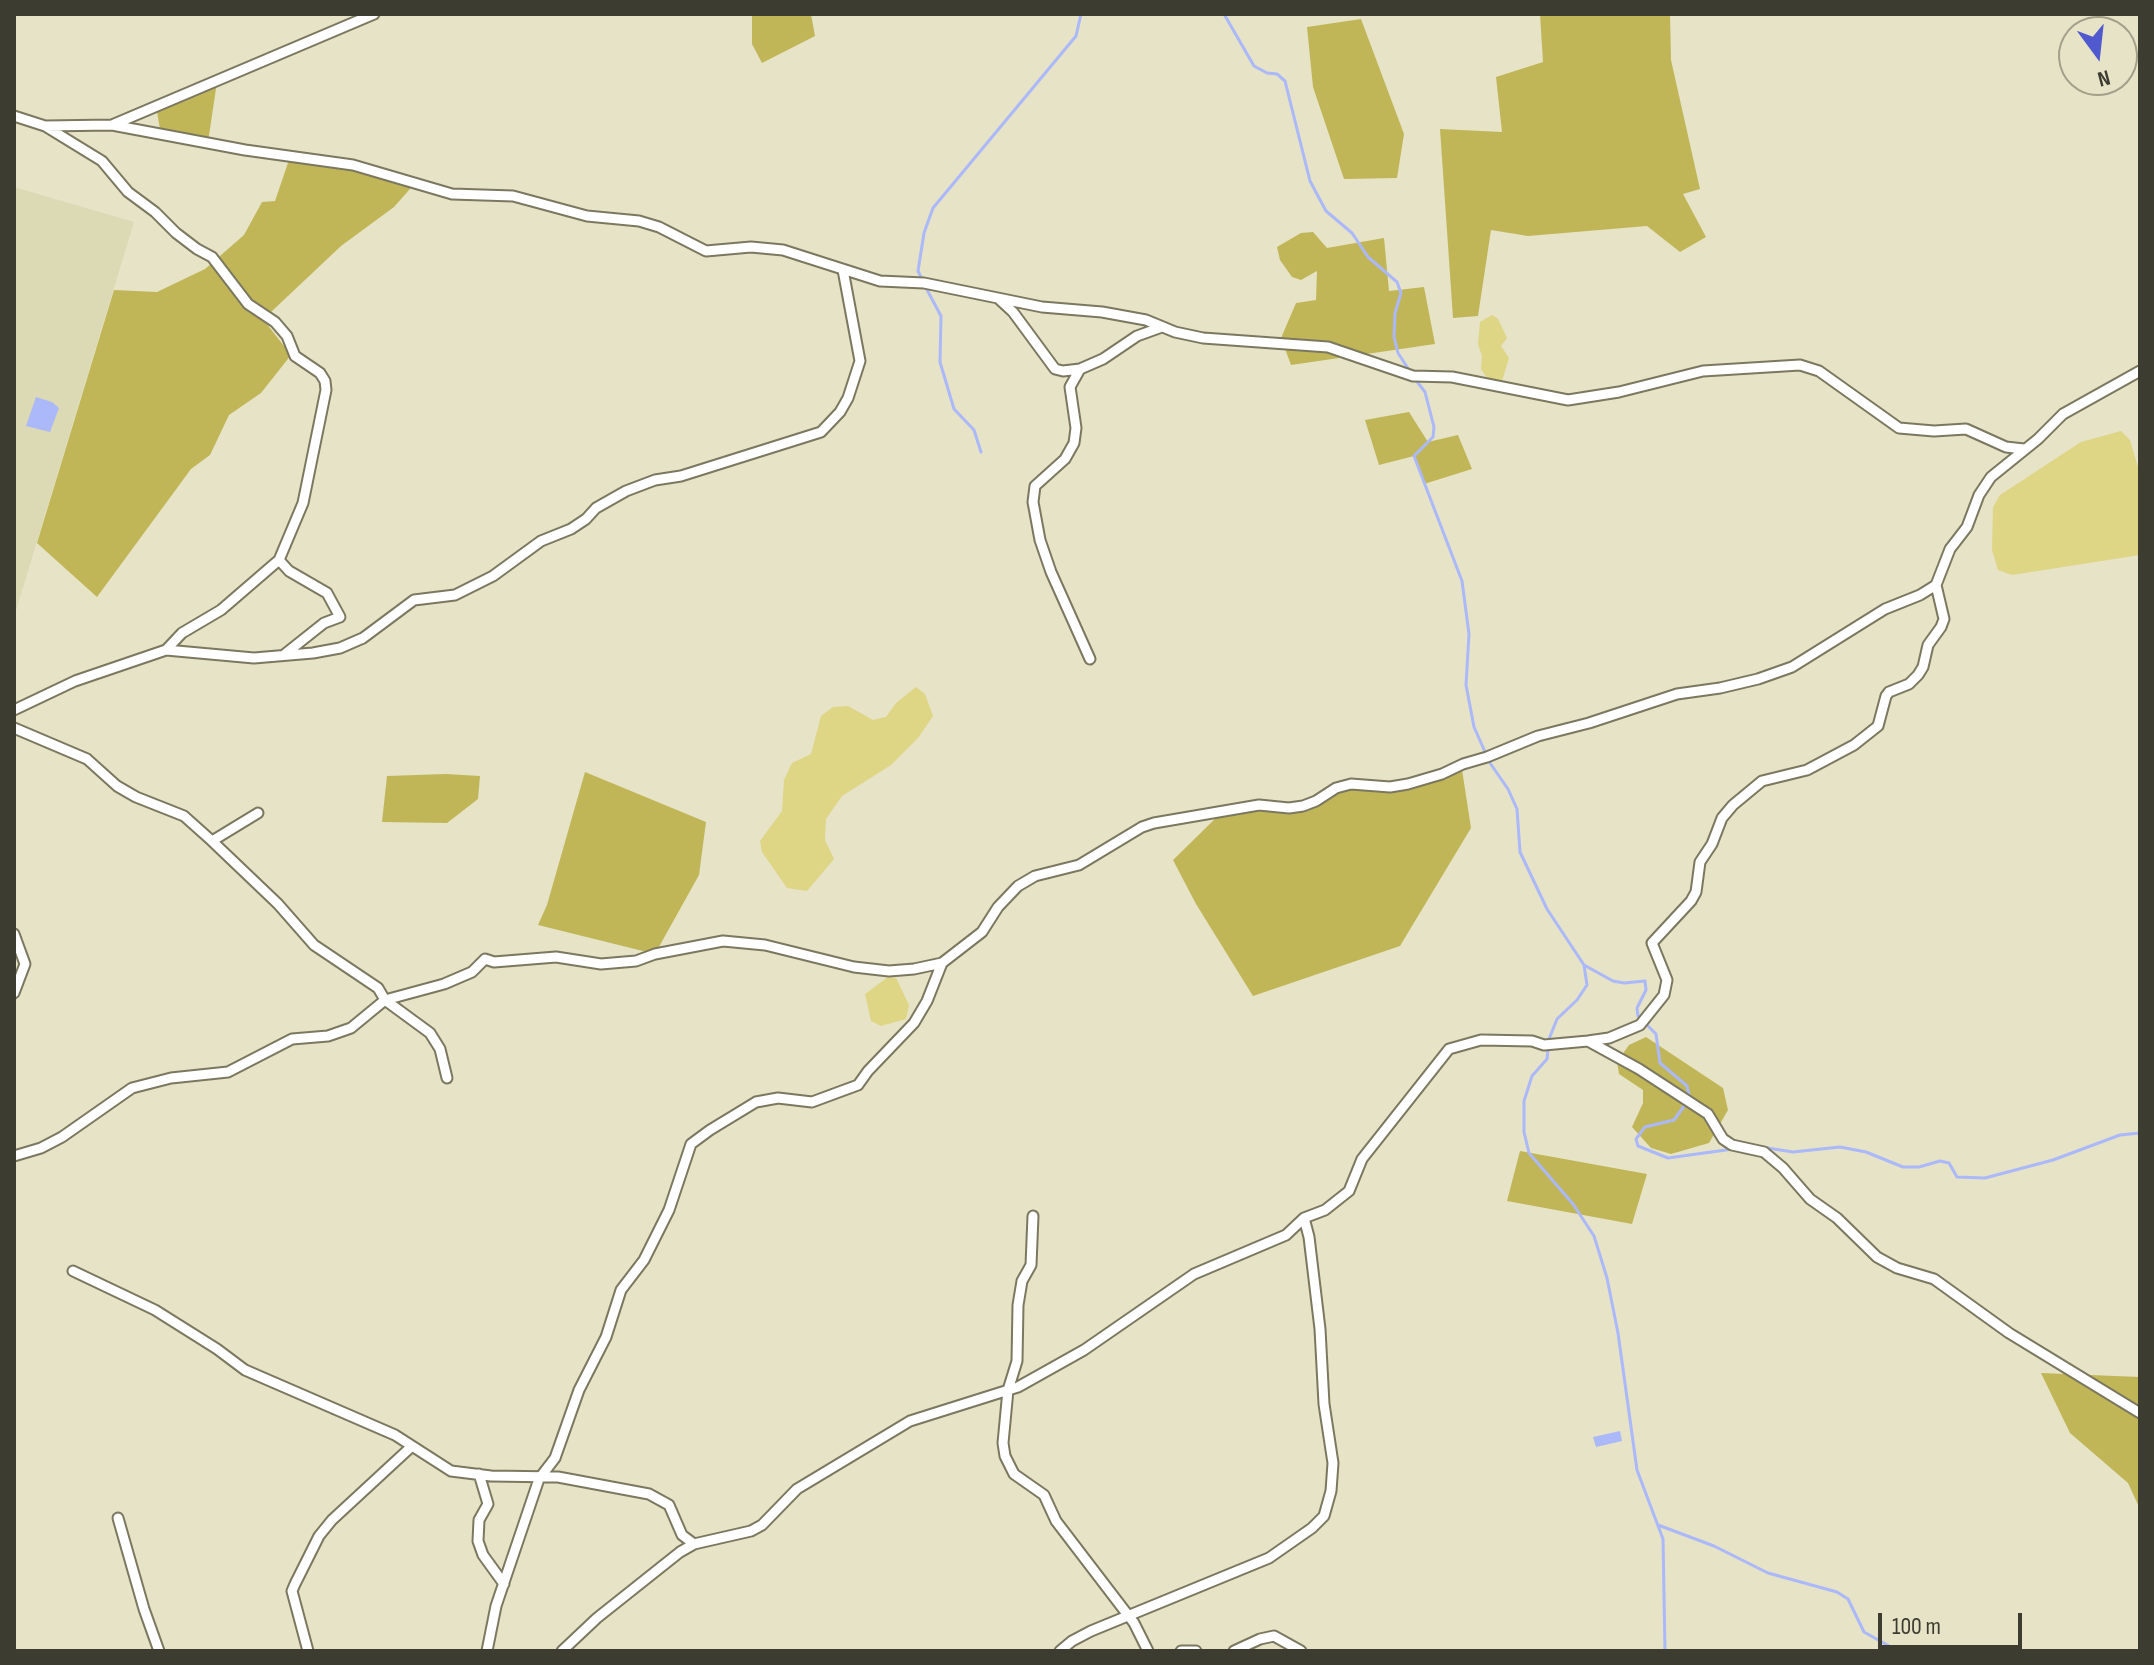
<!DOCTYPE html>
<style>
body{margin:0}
#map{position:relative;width:2154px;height:1665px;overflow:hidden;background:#e6e3c7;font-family:"Sofia Sans Condensed",sans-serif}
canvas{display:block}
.frame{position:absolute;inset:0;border:16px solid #3d3c31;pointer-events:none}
.north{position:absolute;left:2058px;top:16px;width:80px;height:80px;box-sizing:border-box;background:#e6e3c7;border:2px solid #a2a08b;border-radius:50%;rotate:165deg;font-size:22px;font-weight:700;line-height:32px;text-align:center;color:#3d3c31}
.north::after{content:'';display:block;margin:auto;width:28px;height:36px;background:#5159cf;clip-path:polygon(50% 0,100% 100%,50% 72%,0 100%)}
.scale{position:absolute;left:1878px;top:1613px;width:144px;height:36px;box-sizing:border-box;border:4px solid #3d3c31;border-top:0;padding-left:10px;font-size:24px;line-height:28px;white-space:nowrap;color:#3d3c31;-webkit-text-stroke:6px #e6e3c7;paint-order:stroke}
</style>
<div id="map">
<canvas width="2154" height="1665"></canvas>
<div class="frame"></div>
<div class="north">N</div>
<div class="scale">100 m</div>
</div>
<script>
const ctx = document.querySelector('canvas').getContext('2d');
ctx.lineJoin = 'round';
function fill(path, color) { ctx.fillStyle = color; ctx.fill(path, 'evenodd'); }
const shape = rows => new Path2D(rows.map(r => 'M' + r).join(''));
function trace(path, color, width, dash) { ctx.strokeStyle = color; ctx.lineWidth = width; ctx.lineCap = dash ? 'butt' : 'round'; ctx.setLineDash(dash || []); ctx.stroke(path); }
const built = shape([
 [14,187,134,222,14,617]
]);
const green = shape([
 [1492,315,1498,319,1507,338,1501,346,1509,358,1502,381,1488,379,1481,369,1482,356,1478,344,1480,322],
 [2121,431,2130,440,2140,474,2140,555,2012,575,1998,570,1992,550,1993,507,2000,495,2081,442],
 [916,687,925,694,933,716,918,738,891,765,842,796,826,819,825,840,834,859,807,891,787,888,762,852,760,841,782,811,784,780,792,763,811,754,821,716,833,707,848,706,873,720,886,717,896,703],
 [888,977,896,978,909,1005,906,1019,881,1026,871,1021,865,994]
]);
const forest = shape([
 [752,14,811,14,815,36,762,63,752,44],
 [1540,14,1670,14,1671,60,1700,189,1683,194,1706,237,1680,252,1647,226,1528,236,1491,230,1478,316,1453,318,1440,129,1502,132,1496,77,1543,62],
 [1361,19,1404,134,1397,178,1344,179,1313,87,1307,27],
 [217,82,208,142,161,135,156,106],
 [290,157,417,181,394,207,341,246,271,312,266,323,291,355,261,393,229,415,210,455,191,469,97,597,37,543,114,290,157,292,205,269,244,235,262,202,275,201],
 [1313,232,1327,248,1384,238,1389,291,1424,287,1435,344,1291,365,1281,338,1296,303,1316,300,1317,271,1301,280,1292,277,1280,260,1277,247,1301,233],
 [1409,412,1428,442,1458,435,1472,469,1424,484,1414,456,1379,465,1365,420],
 [1461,763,1471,828,1400,946,1253,996,1196,904,1173,860,1221,813,1259,806,1296,809,1344,785,1390,789],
 [585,772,706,822,699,875,655,954,538,925,547,905],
 [446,774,480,776,478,799,447,823,382,822,387,776],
 [1646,1037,1723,1088,1728,1110,1709,1143,1671,1154,1651,1148,1632,1127,1643,1103,1643,1090,1619,1074,1617,1062,1629,1045],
 [1520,1151,1647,1174,1632,1224,1507,1201],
 [2041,1373,2140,1377,2140,1509,2128,1483,2070,1433]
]);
const water = shape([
 [36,397,52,402,59,408,50,432,26,426],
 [1620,1431,1622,1441,1596,1447,1593,1437]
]);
const stream = shape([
 [1224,14,1254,66,1267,73,1277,74,1285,81,1310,181,1326,211,1352,233,1368,257,1397,282,1401,293,1395,313,1394,337,1398,353,1411,373],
 [922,279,918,271,924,233,933,208,1076,36,1081,14],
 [925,286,941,316,940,362,954,409,974,430,981,452],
 [1415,379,1425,392,1434,427,1433,437,1414,456,1462,581,1469,634,1466,685,1474,727,1490,763,1508,789,1517,809,1520,852,1547,909,1584,965,1587,985,1577,1000,1557,1019,1549,1039,1547,1059,1532,1076,1524,1101,1524,1132,1529,1153,1573,1204,1594,1236,1607,1278,1618,1333,1637,1470,1663,1539,1665,1651],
 [1584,965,1613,981,1624,983,1645,981,1646,990,1637,1008,1638,1016,1656,1034,1660,1063,1687,1086,1689,1095,1687,1102,1674,1120,1645,1127,1636,1139,1638,1146,1668,1158,1733,1149],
 [1761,1147,1793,1152,1840,1147,1866,1152,1903,1167,1919,1167,1940,1161,1949,1163,1957,1177,1985,1178,2053,1160,2120,1135,2140,1133],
 [1658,1525,1714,1546,1768,1573,1837,1592,1848,1599,1864,1632,1898,1651]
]);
const minor = shape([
 [14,116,45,126,112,125,245,150,353,165,452,194,513,196,587,216,639,221,659,227,706,251,751,247,783,250,880,281,924,283,1042,307,1102,312,1146,320,1175,332,1203,338,1328,347,1413,376,1452,377,1568,400,1619,392,1703,371,1800,365,1819,371,1899,428,1934,431,1966,429,2006,447,2024,449],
 [112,125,374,14],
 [45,126,102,161,128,192,155,212,176,233,197,249,212,257,248,304,275,322,287,336,295,356,320,373,325,381,326,390,303,503,279,560,221,610,182,633,166,650],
 [1000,300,1013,312,1055,369,1063,371,1080,369,1103,359,1137,336,1162,327],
 [1080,369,1070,387,1076,428,1074,443,1065,459,1035,486,1033,502,1040,540,1051,572,1090,659],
 [279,560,289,571,327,593,340,617,324,623,285,654],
 [14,710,75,681,166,650,254,658,313,653,340,648,363,638,414,600,455,595,493,576,541,541,571,529,586,519,596,508,626,491,655,480,681,476,821,432,840,412,848,398,860,361,843,270],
 [14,728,87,759,117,786,136,797,184,816,212,841,258,813],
 [212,841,278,904,314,945,378,988,385,1000,430,1033,440,1049,447,1078],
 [14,934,25,964,14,993],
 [1588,1041,1639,1069,1708,1114,1723,1139,1732,1145,1764,1152,1783,1168,1810,1199,1837,1218,1877,1257,1897,1268,1934,1279,2009,1333,2140,1413],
 [14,1156,41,1148,62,1137,132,1088,171,1078,228,1072,292,1039,328,1036,351,1028,385,1000,444,984,472,972,485,959,494,962,556,957,601,964,636,961,655,954,723,941,765,945,854,967,889,971,914,969,942,963],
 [1033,1216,1031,1265,1022,1281,1018,1305,1017,1361,1008,1390,1003,1443,1005,1456,1014,1474,1044,1495,1056,1521,1134,1623,1148,1651],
 [73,1271,155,1310,217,1349,245,1370,395,1435,451,1471,491,1476,558,1477,649,1494,669,1505,682,1535,694,1544],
 [479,1474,488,1504,479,1520,478,1541,483,1555,504,1584],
 [542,1475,555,1458,579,1390,606,1337,621,1290,644,1260,669,1210,691,1144,710,1130,756,1102,778,1098,812,1102,858,1085,868,1071,914,1023,927,1001,942,963,982,932,998,907,1018,886,1035,876,1079,865,1142,827,1154,823,1259,805,1289,808,1303,806,1316,801,1336,788,1351,784,1390,787,1408,784,1442,774,1463,764,1487,757,1538,736,1589,723,1677,694,1720,688,1758,679,1792,667,1885,609,1920,595,1936,585],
 [118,1518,144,1609,159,1651],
 [308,1651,292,1591,295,1584,319,1536,332,1520,411,1447],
 [487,1651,496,1606,540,1476],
 [562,1651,597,1618,680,1552,694,1544,751,1531,762,1525,797,1489,910,1421,1018,1387,1084,1350,1194,1274,1286,1235,1304,1218,1325,1210,1349,1191,1362,1159,1449,1049,1481,1040,1532,1041,1544,1045,1588,1041,1609,1038,1640,1025,1664,995,1667,980,1652,943,1691,901,1696,892,1700,862,1712,844,1722,818,1733,805,1762,781,1807,770,1854,745,1878,726,1886,696,1889,692,1909,684,1918,675,1923,667,1928,645,1941,627,1944,619,1936,585,1950,549,1967,527,1979,495,1991,477,2038,439,2063,414,2140,371],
 [1060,1651,1072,1641,1091,1631,1269,1558,1312,1528,1324,1516,1331,1491,1333,1463,1324,1404,1320,1329,1309,1237,1304,1218],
 [1181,1651,1196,1651],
 [1234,1651,1260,1639,1274,1636,1301,1651]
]);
fill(built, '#dcd9b5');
fill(green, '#ded585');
fill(forest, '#c1b657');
fill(water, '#abb8f9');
trace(stream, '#abb8f9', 3);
trace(minor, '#7b785f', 13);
trace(minor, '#fff', 9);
</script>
